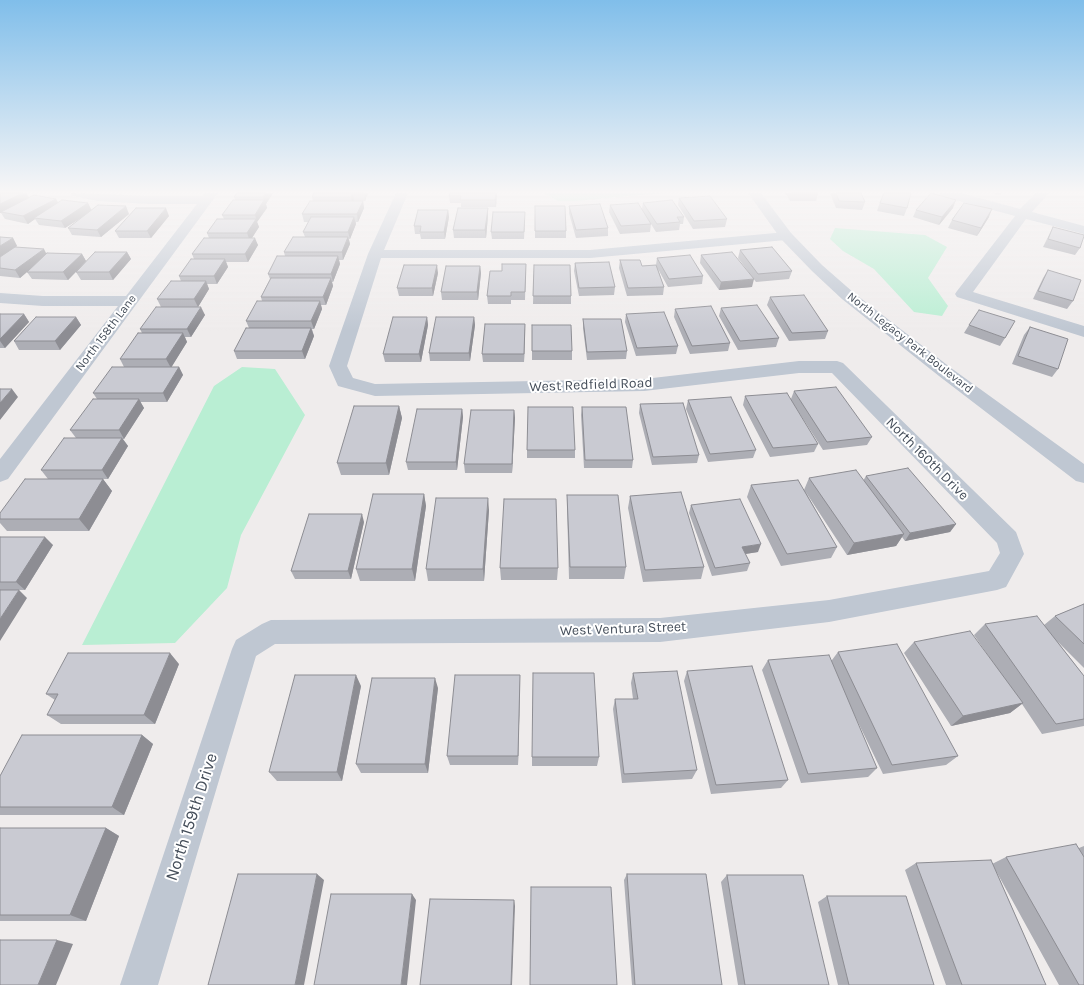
<!DOCTYPE html>
<style>
body{margin:0}
canvas{display:block;background:#efecec}
</style>
<canvas width="1084" height="985"></canvas>
<script>
const ctx = document.querySelector('canvas').getContext('2d');
ctx.lineJoin = 'round';
function fill(path, color) { ctx.fillStyle = color; ctx.fill(path, 'evenodd'); }
const shape = rows => new Path2D(rows.map(r => 'M' + r).join(''));
function trace(path, color, width, dash) { ctx.strokeStyle = color; ctx.lineWidth = width; ctx.lineCap = dash ? 'butt' : 'round'; ctx.setLineDash(dash || []); ctx.stroke(path); }
function write(font, color, halo, rows, align = 'center') {
  ctx.font = font + ' Karla,sans-serif'; ctx.lineWidth = 4; ctx.setLineDash([]); ctx.textBaseline = 'middle'; ctx.strokeStyle = halo; ctx.fillStyle = color; for (const [text, x, y, turn = 0] of rows) {
    ctx.save(); ctx.translate(x, y); ctx.rotate((+turn || 0) * Math.PI / 180); ctx.textAlign = isNaN(turn) ? turn : align; if (halo) ctx.strokeText(text, 0, 0); ctx.fillText(text, 0, 0); ctx.restore();
  }
}
const green = shape([
 [543,193,664,193,575,201,558,201],
 [835,228,925,235,947,247,928,278,948,306,942,316,914,312,874,269,843,251,830,239],
 [242,367,275,369,305,415,241,535,227,588,175,643,82,645,214,386]
]);
const minor = shape([
 [71,193,148,196,203,196,205,193,218,193,8,479,0,482,0,459,118,306,43,306,0,303,0,293,43,296,126,296,197,204,148,204,98,201,72,196,71,193],
 [396,193,408,193,384,250,590,250,786,232,791,233,793,236,791,239,786,240,590,258,381,258,347,366,353,378,375,384,644,379,799,361,837,361,843,363,1016,532,1024,554,1006,587,997,590,829,622,660,642,275,644,256,656,158,985,120,985,232,649,236,640,262,624,271,620,660,618,829,600,989,571,1000,553,997,543,832,373,799,373,644,391,375,396,338,386,329,366,368,254,396,193],
 [940,193,961,193,1020,209,1036,193,1049,193,1032,212,1084,226,1084,234,1026,219,973,292,1084,326,1084,337,957,297,955,294,957,291,1015,216,941,196,940,193]
]);
const tertiary = shape([
 [748,193,761,193,791,233,822,265,854,293,951,368,1084,464,1084,483,1076,481,939,376,842,299,812,271,781,239,748,193]
]);
const wall = shape([
 [0,193,26,193,29,198,56,199,58,203,88,203,91,210,129,214,101,237,72,235,68,228,79,219,65,228,39,225,35,219,28,224,5,219,1,213,0,213],
 [273,193,266,204,267,208,257,222,259,227,252,238,258,245,248,262,226,262,228,267,217,284,207,284,209,289,198,307,205,315,191,337,185,337,187,342,171,367,179,367,183,375,167,402,140,402,144,408,124,439,123,439,128,446,108,479,48,479,41,470,76,438,70,430,97,399,93,393,124,367,120,359,142,333,140,329,161,307,157,299,181,281,179,276,194,259,192,254,209,238,207,233,224,219,222,215,235,200,234,197],
 [314,193,368,193,365,201,363,201,364,208,358,222,356,222,356,224,350,239,349,239,350,244,343,260,339,260,340,264,333,282,332,282,333,286,326,305,321,305,322,309,314,329,312,329,314,336,305,359,237,359,234,351,249,328,246,321,262,301,261,297,270,279,268,274,285,256,284,252,305,237,303,232,308,222,304,222,302,214,313,201,312,197],
 [450,193,497,193,496,207,461,207,461,203,450,203,449,196],
 [785,193,817,193,818,194,816,201,790,201],
 [830,193,861,193,865,202,862,210,836,208],
 [883,193,907,208,904,216,877,211],
 [992,193,1002,193,999,195],
 [679,198,727,219,725,227,693,229,678,205],
 [643,203,684,217,683,224,680,224,679,230,656,232,651,224,650,232,620,234,609,212,610,205,642,209],
 [535,206,566,231,566,238,535,238],
 [569,206,608,228,608,236,576,238,569,213],
 [488,208,488,216,486,238,454,238,453,230],
 [953,208,939,225,913,217,916,210],
 [448,210,449,217,445,239,421,239,420,234,415,234,414,226],
 [169,216,151,238,119,238,115,231],
 [989,217,977,236,948,228,952,220],
 [525,220,524,239,492,239,491,232],
 [1053,227,1080,248,1075,255,1043,247],
 [13,238,17,246,16,247,46,254,82,254,86,261,127,252,131,259,113,280,81,280,76,272,83,265,68,280,32,279,27,272,20,278,0,276,0,257,6,253],
 [740,250,792,271,789,279,756,282,738,258],
 [701,255,752,287,719,290,700,263],
 [657,258,703,276,702,284,668,287,658,269,664,287,663,295,627,296,619,268,620,260,642,266,656,265],
 [575,263,615,287,614,295,579,296,574,271],
 [526,264,525,300,511,300,511,304,488,304,487,296,502,271],
 [534,265,571,296,571,304,533,304],
 [480,266,481,273,478,300,442,300,441,292],
 [1048,270,1073,301,1067,309,1033,299,1043,278],
 [438,273,433,296,399,296,397,288],
 [770,297,828,331,825,339,789,341,767,305],
 [721,308,779,338,776,347,738,350,719,316],
 [675,309,730,343,728,351,690,354,674,317],
 [0,314,24,314,29,322,5,348,0,348],
 [626,314,678,346,676,354,636,356,625,322],
 [76,317,81,325,60,350,19,350,14,341],
 [427,317,428,325,421,362,385,362,383,354],
 [474,317,475,325,470,361,430,361,429,353],
 [583,319,627,351,626,359,587,360,583,328],
 [525,324,524,362,483,362,482,354],
 [969,325,1005,338,1000,346,964,333],
 [1030,327,1058,369,1052,377,1012,364,1024,335],
 [532,351,572,351,572,360,532,360],
 [794,391,872,437,867,445,823,450,791,400,818,444,814,452,770,457,743,405,745,396,791,399],
 [688,400,756,450,753,458,708,462,686,409],
 [640,404,699,455,697,463,652,465,639,413],
 [399,406,402,418,389,475,341,475,337,463],
 [582,407,633,460,632,468,584,468,581,415],
 [462,409,463,417,457,470,408,470,406,462],
 [514,410,515,418,512,473,465,473,464,464],
 [527,450,575,450,575,458,527,458],
 [866,476,956,524,950,532,905,541,902,537,896,546,847,555,805,491,837,547,831,558,781,566,747,497,751,485,804,490,809,478,863,481],
 [103,479,112,491,89,531,7,531,0,523,0,513],
 [424,494,426,506,415,581,360,581,356,569],
 [567,495,626,567,624,579,569,579,567,507],
 [630,496,704,567,701,579,643,582,628,508],
 [691,505,758,552,745,554,750,563,747,571,712,576,689,513],
 [489,510,484,581,428,581,426,569],
 [364,522,351,579,295,579,291,571],
 [0,537,53,545,25,590,0,590],
 [500,568,558,568,557,580,501,580],
 [1084,604,1084,668,1057,641,1084,676,1084,726,1042,734,1022,704,1010,713,951,726,904,653,914,642,994,664,974,635,985,624,1044,625,1055,616],
 [838,652,958,756,946,765,883,774,854,714,877,768,868,777,801,783,762,670,768,660,832,660],
 [179,664,155,724,61,724,47,715,55,700,46,694],
 [687,671,788,780,781,788,711,794,684,681],
 [633,673,697,770,692,779,622,783,613,709,615,699,633,699,631,683],
 [520,675,520,686,518,765,450,765,447,756],
 [361,686,342,781,277,781,269,772],
 [438,688,428,773,361,773,356,764],
 [142,735,153,744,124,815,0,815,0,776],
 [532,757,599,757,597,766,532,766],
 [0,828,106,828,119,836,86,921,0,921],
 [1084,846,1084,985,1059,985,996,871,1046,985,946,985,905,870,916,863,992,864,1006,857,1079,848],
 [627,874,722,985,632,985,624,880],
 [727,875,829,985,738,985,721,882],
 [827,896,934,985,838,985,818,902]
]);
const shadedWall = shape([
 [23,193,26,193,30,199,1,212,1,213,0,213,0,204],
 [266,193,273,193,266,204,267,208,257,222,255,215,264,201,263,197],
 [353,193,354,201,352,205,351,197],
 [364,193,368,193,365,201],
 [496,193,497,193,496,207,495,200],
 [56,199,60,206,34,218,35,219,28,224,23,216],
 [956,200,953,208,939,225,942,217],
 [363,201,364,208,358,222,357,214],
 [88,203,92,211,65,228,61,221],
 [126,206,129,214,101,237,97,230],
 [166,208,169,216,151,238,147,231],
 [488,208,488,216,486,238,485,230],
 [992,209,989,217,977,236,981,228],
 [448,210,449,217,445,239,444,232],
 [354,217,356,224,350,239,348,232],
 [256,219,259,227,250,241,247,233],
 [348,237,350,244,343,260,342,252],
 [13,238,17,246,0,257,0,246],
 [255,238,258,245,248,262,245,254],
 [44,249,48,257,27,272,20,278,15,270],
 [127,252,131,259,113,280,109,272],
 [82,254,86,261,68,280,63,272],
 [338,256,340,264,333,282,331,274],
 [225,259,228,267,217,284,214,276],
 [437,265,438,273,433,296,432,288],
 [480,266,481,273,478,300,477,292],
 [331,278,333,286,326,305,323,297],
 [754,279,752,287,719,290,721,282],
 [206,281,209,289,198,307,194,299],
 [320,301,322,309,314,329,311,321],
 [201,307,205,315,191,337,187,329],
 [24,314,29,322,5,348,0,341,0,339],
 [76,317,81,325,60,350,55,341],
 [427,317,428,325,421,362,419,354],
 [474,317,475,325,470,361,469,353],
 [525,324,525,332,524,362,524,354],
 [311,328,314,336,305,359,302,351],
 [183,333,187,342,171,368,166,359],
 [179,367,183,375,167,402,163,393],
 [12,389,18,397,0,420,0,403],
 [139,399,144,408,124,439,119,430],
 [399,406,402,418,389,475,386,463],
 [462,409,463,417,457,470,456,462],
 [514,410,515,418,512,473,512,464],
 [122,438,128,446,108,479,102,470],
 [103,479,112,491,89,531,79,519],
 [424,494,426,506,415,581,412,569],
 [488,498,489,510,484,581,483,569],
 [362,514,364,522,351,579,348,571],
 [956,524,950,532,905,541,910,533],
 [904,534,896,546,847,555,854,543],
 [45,537,53,545,25,590,16,582],
 [761,544,758,552,739,555,742,547],
 [19,590,27,598,0,641,0,619],
 [170,653,179,664,155,724,144,715],
 [356,675,361,686,342,781,337,772],
 [520,675,520,686,518,765,518,756],
 [435,678,438,688,428,773,425,764],
 [1023,703,1010,713,951,726,963,716],
 [142,735,153,744,124,815,112,807],
 [106,828,119,836,86,921,70,915],
 [317,874,324,880,304,985,295,985],
 [412,894,416,900,407,985,401,985],
 [514,900,515,906,512,985,511,985],
 [57,940,73,944,56,985,38,985]
]);
const building = shape([
 [0,193,23,193,0,204,0,193],
 [237,193,266,193,263,197,234,197,237,193],
 [314,193,364,193,353,193,351,197,312,197,314,193],
 [450,193,496,193,495,200,460,200,461,196,449,196,450,193],
 [791,193,817,193,818,194,792,194,791,193],
 [836,193,861,193,865,202,839,201,836,193],
 [884,193,911,193,907,208,880,203,884,193],
 [931,193,956,200,942,217,916,210,931,193],
 [34,195,56,199,23,216,1,212,34,195],
 [710,196,727,219,694,221,679,198,710,196],
 [62,200,88,203,61,221,34,218,62,200],
 [233,200,264,200,255,215,222,215,233,200],
 [672,200,684,217,677,217,680,222,657,224,643,203,672,200],
 [310,201,363,201,357,214,302,214,310,201],
 [638,203,651,224,621,226,610,205,638,203],
 [964,203,992,209,981,228,952,220,964,203],
 [600,204,608,228,576,230,569,206,600,204],
 [98,205,126,206,97,230,68,228,98,205],
 [535,206,565,206,566,231,535,231,535,206],
 [136,208,166,208,147,231,115,231,136,208],
 [458,208,488,208,485,230,453,230,458,208],
 [418,210,448,210,444,232,420,232,421,226,414,226,418,210],
 [493,212,525,212,524,232,491,232,493,212],
 [311,217,354,217,348,232,303,232,311,217],
 [217,219,256,219,247,233,207,233,217,219],
 [1053,227,1084,235,1084,236,1080,248,1048,239,1053,227],
 [0,237,13,238,0,246,0,237],
 [293,237,348,237,342,252,284,252,293,237],
 [204,238,255,238,245,254,192,254,204,238],
 [15,247,44,249,15,270,0,268,0,257,15,247],
 [772,247,792,271,758,274,740,250,772,247],
 [95,252,127,252,109,272,76,272,95,252],
 [732,252,754,279,721,282,701,255,732,252],
 [47,253,82,254,63,272,27,272,47,253],
 [690,255,703,276,669,279,657,258,690,255],
 [277,256,338,256,331,274,268,274,277,256],
 [191,259,225,259,214,276,179,276,191,259],
 [620,260,640,260,642,266,656,265,664,287,628,288,620,260],
 [609,262,615,287,579,288,575,263,609,262],
 [502,264,526,264,525,292,511,292,511,296,487,296,490,271,502,271,502,264],
 [404,265,437,265,432,288,397,288,404,265],
 [534,265,570,265,571,296,533,296,534,265],
 [446,266,480,266,477,292,441,292,446,266],
 [1048,270,1081,280,1073,301,1038,291,1048,270],
 [271,278,331,278,323,297,261,297,271,278],
 [171,281,206,281,194,299,157,299,171,281],
 [804,295,828,331,792,333,770,297,804,295],
 [257,301,320,301,311,321,246,321,257,301],
 [757,305,779,338,740,341,721,308,757,305],
 [711,306,730,343,692,346,675,309,711,306],
 [156,307,201,307,187,329,140,329,156,307],
 [979,310,1015,321,1005,338,969,325,979,310],
 [664,312,678,346,637,348,626,314,664,312],
 [0,314,24,314,0,339,0,314],
 [36,317,76,317,55,341,14,341,36,317],
 [393,317,427,317,419,354,383,354,393,317],
 [436,317,474,317,469,353,429,353,436,317],
 [583,319,621,319,627,351,587,352,583,319],
 [485,324,525,324,524,354,482,354,485,324],
 [532,325,571,325,572,351,532,351,532,325],
 [1030,327,1068,339,1058,369,1018,356,1030,327],
 [246,328,311,328,302,351,234,351,246,328],
 [138,333,183,333,166,359,120,359,138,333],
 [112,367,179,367,163,393,93,393,112,367],
 [836,387,872,437,827,442,794,391,836,387],
 [0,389,12,389,0,403,0,389],
 [787,393,818,444,773,448,745,396,787,393],
 [731,397,756,450,710,454,688,400,731,397],
 [93,399,139,399,119,430,70,430,93,399],
 [683,403,699,455,653,457,640,404,683,403],
 [354,406,399,406,386,463,337,463,354,406],
 [528,407,573,407,575,450,527,450,528,407],
 [582,407,626,407,633,460,585,460,582,407],
 [417,409,462,409,456,462,406,462,417,409],
 [471,410,514,410,512,464,464,464,471,410],
 [64,438,122,438,102,470,41,470,64,438],
 [908,468,956,524,910,533,866,476,908,468],
 [856,470,904,534,854,543,809,478,856,470],
 [25,479,103,479,79,519,0,519,0,513,25,479],
 [798,480,837,547,787,554,751,485,798,480],
 [681,492,704,567,645,570,630,496,681,492],
 [373,494,424,494,412,569,356,569,373,494],
 [567,495,618,495,626,567,570,567,567,495],
 [436,498,488,498,483,569,426,569,436,498],
 [504,499,556,499,558,568,500,568,504,499],
 [740,499,761,544,742,547,750,563,715,568,691,505,740,499],
 [309,514,362,514,348,571,291,571,309,514],
 [0,537,45,537,16,582,0,582,0,537],
 [0,590,19,590,0,619,0,590],
 [1084,604,1084,644,1055,616,1084,604],
 [1037,616,1084,676,1084,719,1056,724,985,624,1037,616],
 [970,631,1023,703,963,716,914,642,970,631],
 [897,644,958,756,892,765,838,652,897,644],
 [68,653,170,653,144,715,47,715,58,694,46,694,68,653],
 [829,655,877,768,808,774,768,660,829,655],
 [752,666,788,780,716,785,687,671,752,666],
 [677,671,697,770,624,774,615,699,638,699,633,673,677,671],
 [533,673,594,673,599,757,532,757,533,673],
 [295,675,356,675,337,772,269,772,295,675],
 [455,675,520,675,518,756,447,756,455,675],
 [372,678,435,678,425,764,356,764,372,678],
 [22,735,142,735,112,807,0,807,0,776,22,735],
 [0,828,106,828,70,915,0,915,0,828],
 [1076,844,1084,857,1084,985,1079,985,1006,857,1076,844],
 [991,860,1046,985,962,985,916,863,991,860],
 [238,874,317,874,295,985,208,985,238,874],
 [627,874,706,874,722,985,635,985,627,874],
 [727,875,803,875,829,985,745,985,727,875],
 [531,887,611,887,617,985,530,985,531,887],
 [331,894,412,894,401,985,314,985,331,894],
 [827,896,906,896,934,985,849,985,827,896],
 [430,899,514,900,511,985,420,985,430,899],
 [0,940,57,940,38,985,0,985,0,940]
]);
const farStreetnames = [
 ["North 158th Lane",106,333,-53],
 ["North Legacy Park Boulevard",910,343,38]
];
const streetNames = [
 ["West Redfield Road",591,385,-2],
 ["North 160th Drive",927,459,45],
 ["West Ventura Street",623,629,-2]
];
const nearStreetnames = [
 ["North 159th Drive",192,817,-72]
];
fill(green, '#b9eed3');
fill(minor, '#bfc7d2');
fill(tertiary, '#bfc7d2');
fill(wall, '#adaeb5');
fill(shadedWall, '#8d8d93');
fill(building, '#c9cad2');
trace(building, '#8d8d93', 1);
const sky = ctx.createLinearGradient(0, 0, 0, 331);
sky.addColorStop(0, '#80beea');
sky.addColorStop(0.58, '#f8f6f6');
sky.addColorStop(1, '#f8f6f600');
ctx.fillStyle = sky;
ctx.fillRect(0, 0, 1084, 331);
write('12px', '#454e5a', '#fff', farStreetnames);
write('14px', '#454e5a', '#fff', streetNames);
write('17px', '#454e5a', '#fff', nearStreetnames);
</script>
